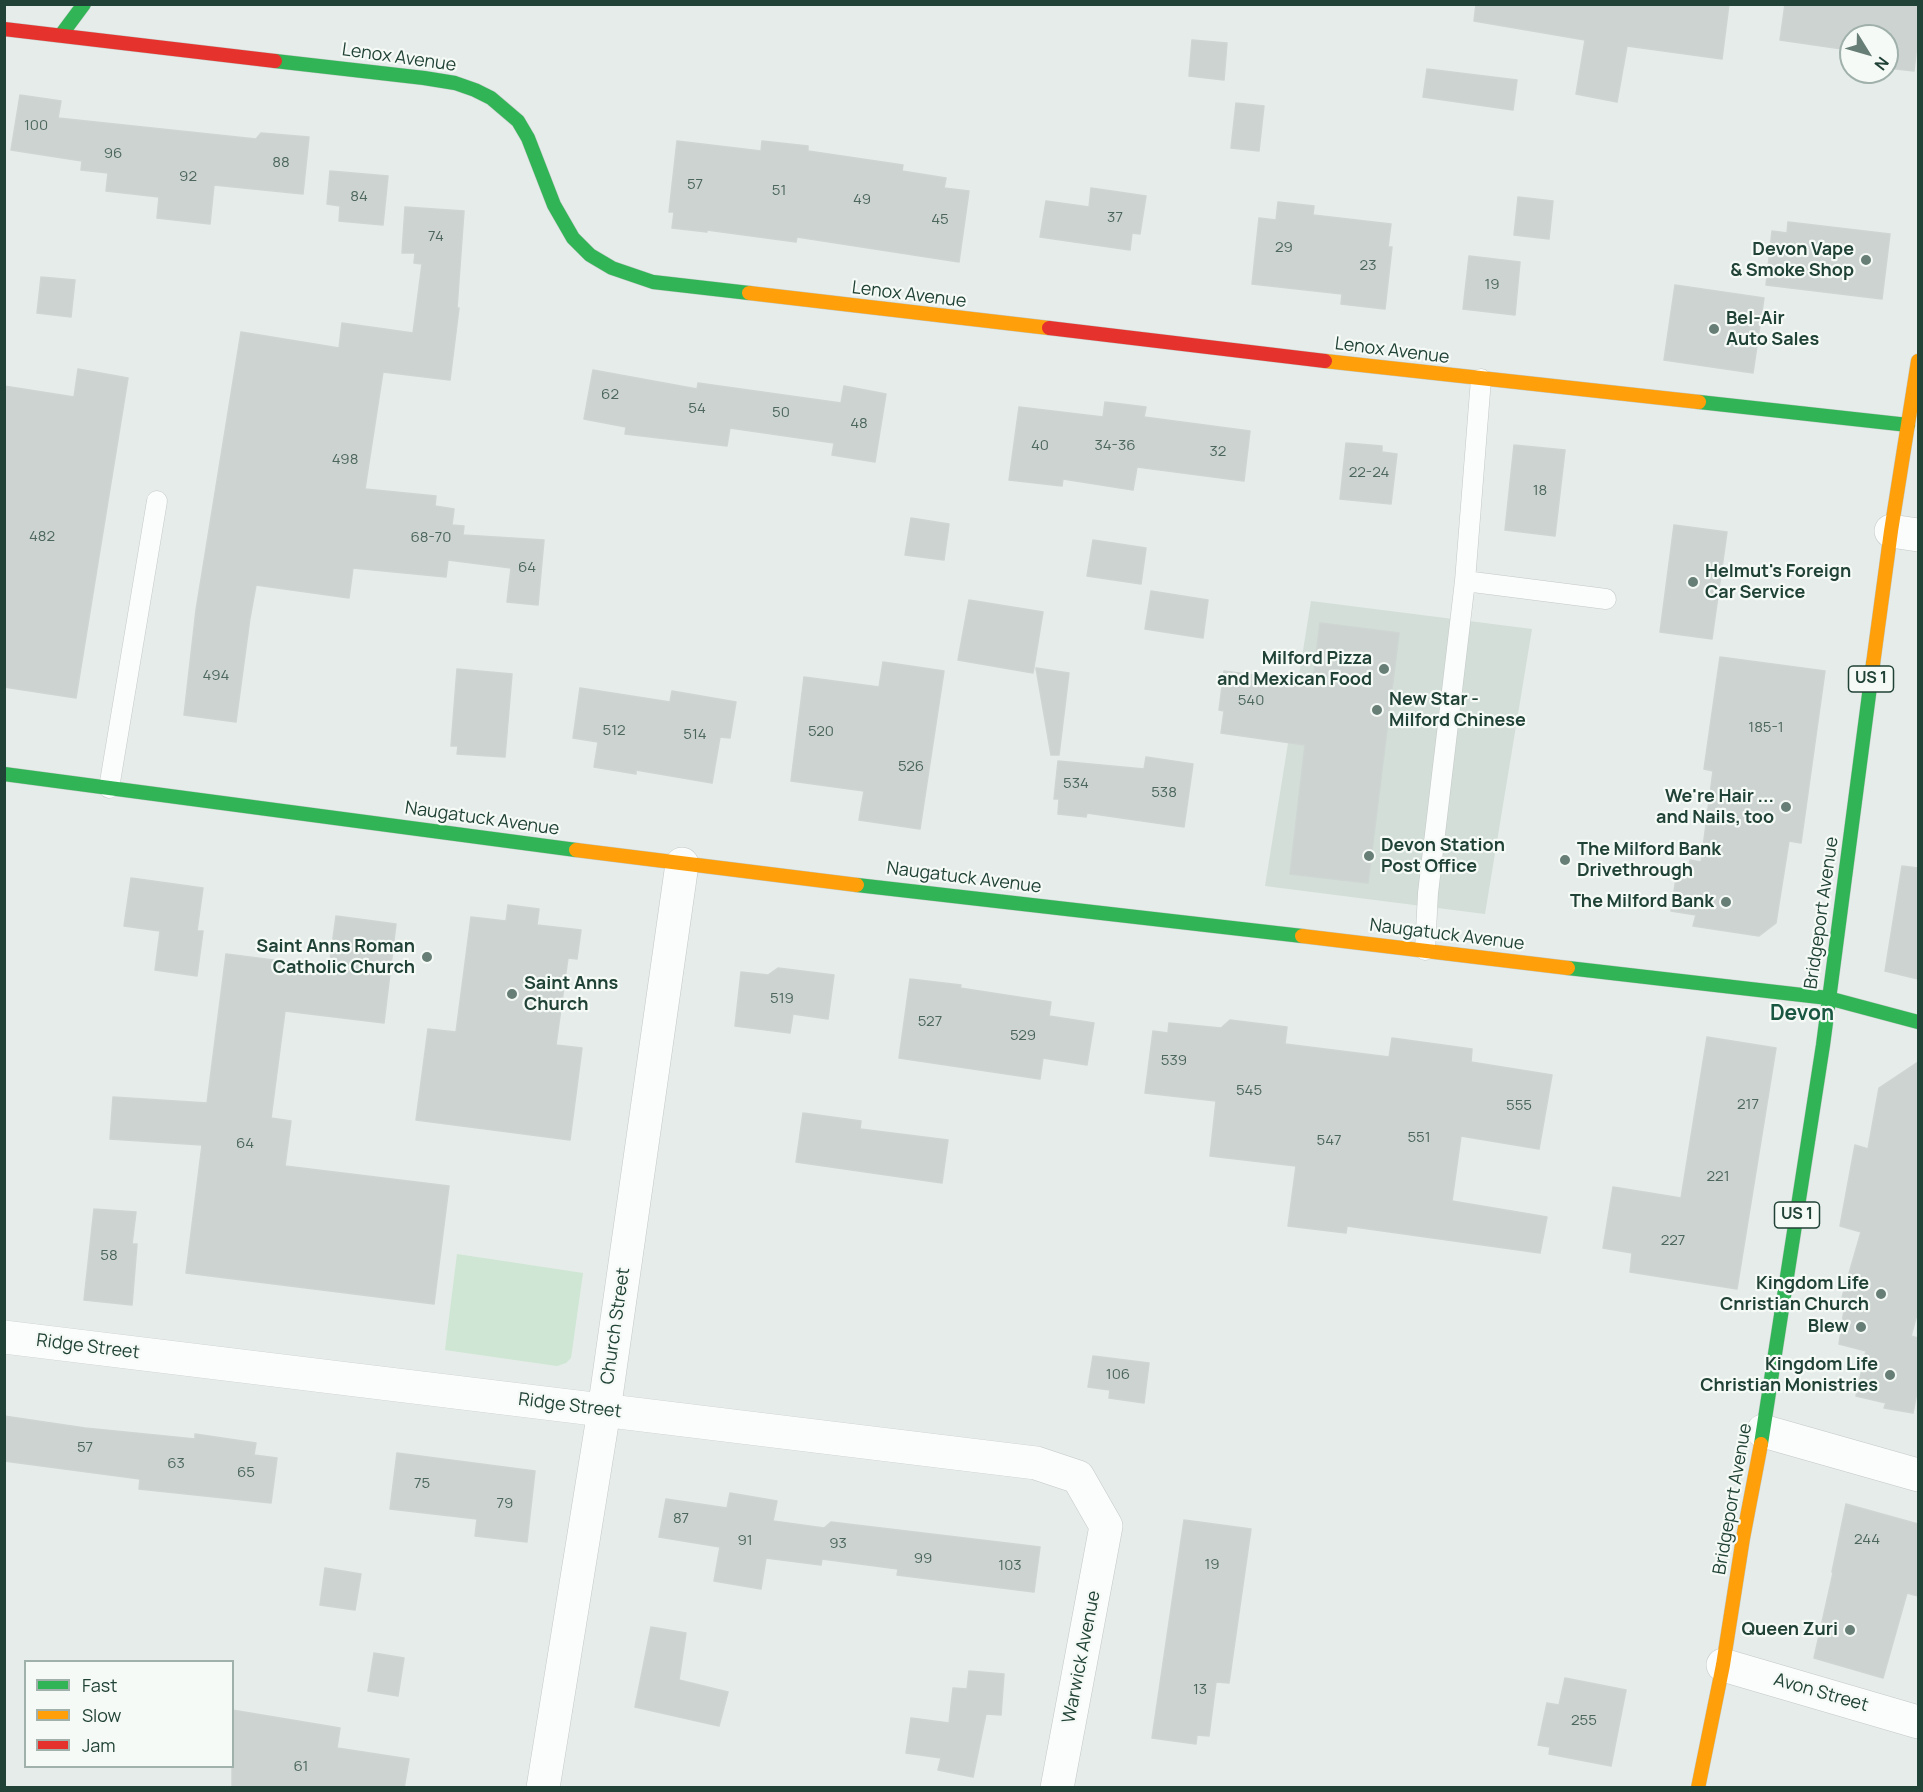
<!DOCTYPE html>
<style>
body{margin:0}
#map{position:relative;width:1923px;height:1792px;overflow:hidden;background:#e6ece9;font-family:Manrope,sans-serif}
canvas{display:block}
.frame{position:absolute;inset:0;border:6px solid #214236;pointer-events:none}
.legend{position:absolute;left:24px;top:1660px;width:210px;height:108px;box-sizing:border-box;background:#f5faf7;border:2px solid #a0b0aa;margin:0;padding:8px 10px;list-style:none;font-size:18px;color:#214236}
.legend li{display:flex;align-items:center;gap:12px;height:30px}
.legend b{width:30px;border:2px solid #a0b0aa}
.north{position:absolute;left:1839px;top:24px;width:60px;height:60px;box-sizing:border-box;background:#f5faf7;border:2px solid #a0b0aa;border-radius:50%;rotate:127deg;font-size:16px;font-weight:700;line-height:24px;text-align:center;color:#214236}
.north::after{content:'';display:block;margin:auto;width:21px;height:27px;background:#667e75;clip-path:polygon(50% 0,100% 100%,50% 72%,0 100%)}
</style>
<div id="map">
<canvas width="1923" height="1792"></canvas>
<div class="frame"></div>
<ul class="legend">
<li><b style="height:8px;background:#30b455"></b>Fast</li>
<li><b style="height:8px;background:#ff9f0a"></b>Slow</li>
<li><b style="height:8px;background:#e5322d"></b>Jam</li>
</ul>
<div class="north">N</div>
</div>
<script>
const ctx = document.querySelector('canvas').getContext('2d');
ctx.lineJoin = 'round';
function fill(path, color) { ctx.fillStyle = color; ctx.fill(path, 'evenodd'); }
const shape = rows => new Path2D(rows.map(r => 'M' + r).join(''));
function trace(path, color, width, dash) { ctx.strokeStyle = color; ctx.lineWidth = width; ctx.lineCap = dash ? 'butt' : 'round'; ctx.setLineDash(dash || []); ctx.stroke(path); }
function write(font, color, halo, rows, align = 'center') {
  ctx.font = font + ' Manrope,sans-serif'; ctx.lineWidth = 4.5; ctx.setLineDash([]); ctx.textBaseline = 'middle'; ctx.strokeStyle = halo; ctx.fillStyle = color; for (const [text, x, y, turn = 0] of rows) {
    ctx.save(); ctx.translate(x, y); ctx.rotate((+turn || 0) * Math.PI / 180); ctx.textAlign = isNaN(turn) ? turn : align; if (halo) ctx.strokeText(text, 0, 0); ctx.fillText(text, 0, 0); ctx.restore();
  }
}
const built = shape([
 [1311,601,1532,629,1485,914,1265,886]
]);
const green = shape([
 [457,1254,583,1273,571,1358,566,1363,557,1366,445,1350]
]);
const building = shape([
 [1476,4,1729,4,1722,59,1627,46,1617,102,1576,94,1585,40,1474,21,1476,4],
 [1785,4,1918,4,1918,36,1914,71,1887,68,1887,36,1851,36,1851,63,1841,61,1842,49,1780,40,1785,4],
 [1192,40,1227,43,1224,80,1189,76,1192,40],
 [1427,69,1517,80,1513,110,1423,97,1427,69],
 [20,95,61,101,58,118,256,139,261,133,309,137,303,194,214,185,210,224,157,218,159,197,106,191,108,173,81,170,82,161,11,150,20,95],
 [1236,103,1264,106,1259,151,1231,148,1236,103],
 [677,141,761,151,762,141,808,146,808,151,903,165,902,171,946,178,944,188,969,191,959,262,797,237,796,242,707,230,707,232,672,228,674,212,669,212,677,141],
 [330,171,388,176,383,225,339,221,340,206,327,204,330,171],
 [1091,188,1146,196,1140,234,1132,233,1130,250,1040,237,1046,201,1089,207,1091,188],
 [1518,197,1553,201,1549,239,1514,235,1518,197],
 [1278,202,1314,206,1313,215,1391,224,1388,247,1392,247,1385,309,1341,304,1342,294,1252,284,1259,218,1276,220,1278,202],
 [405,207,464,211,457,308,459,308,450,380,383,372,365,489,436,496,435,506,454,509,452,525,464,526,463,535,544,540,538,605,507,602,511,568,448,560,446,577,353,568,349,598,256,585,250,618,236,722,184,715,196,610,241,332,339,348,342,323,413,333,422,264,414,263,415,253,402,253,405,207],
 [1788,222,1890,234,1882,299,1766,285,1772,231,1787,233,1788,222],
 [1469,256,1520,262,1515,315,1463,309,1469,256],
 [41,277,75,280,71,317,37,313,41,277],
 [1675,285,1764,298,1753,373,1664,360,1675,285],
 [78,369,128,378,76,698,4,687,4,386,74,397,78,369],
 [593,370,697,389,698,383,841,403,844,386,886,394,875,462,832,455,834,443,730,428,727,446,625,434,626,427,584,419,593,370],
 [1105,402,1146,407,1144,417,1250,431,1244,481,1137,467,1133,490,1063,479,1062,486,1009,480,1019,407,1103,417,1105,402],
 [1346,443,1382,446,1382,452,1397,454,1391,504,1340,499,1346,443],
 [1514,445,1565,450,1555,536,1505,530,1514,445],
 [911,518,949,524,944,560,905,555,911,518],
 [1674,525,1727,532,1712,639,1660,632,1674,525],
 [1093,540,1146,548,1141,584,1087,576,1093,540],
 [1151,591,1208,600,1203,638,1145,629,1151,591],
 [969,600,1043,612,1033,673,958,660,969,600],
 [1320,623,1399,633,1368,883,1290,874,1305,745,1221,733,1224,711,1219,710,1224,671,1269,677,1269,674,1313,680,1320,623],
 [1720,657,1825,671,1801,843,1789,841,1776,923,1759,936,1693,926,1696,915,1671,911,1676,878,1686,880,1690,860,1701,862,1713,771,1704,769,1720,657],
 [883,662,944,671,920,829,859,820,864,791,791,781,804,677,879,687,883,662],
 [1036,668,1069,673,1059,755,1051,755,1036,668],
 [457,669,512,674,505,757,457,754,458,746,451,746,457,669],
 [580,688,670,702,672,691,736,702,730,738,720,737,712,783,636,770,636,774,594,767,598,742,573,738,580,688],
 [1146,757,1193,764,1184,827,1087,813,1086,817,1058,814,1059,799,1054,799,1058,761,1144,769,1146,757],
 [1902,866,1918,868,1918,979,1885,971,1902,866],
 [131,878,203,888,197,931,203,931,197,976,155,970,160,931,124,926,131,878],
 [508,905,539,909,537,925,581,930,577,959,568,958,556,1045,582,1048,570,1140,416,1120,428,1029,456,1032,471,917,506,921,508,905],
 [336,916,396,924,384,1023,285,1011,271,1118,291,1121,285,1166,449,1186,434,1304,186,1273,202,1145,110,1139,113,1097,207,1103,226,954,329,967,336,916],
 [778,968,834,975,828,1019,793,1014,790,1033,735,1026,741,972,768,975,778,968],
 [910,979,961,985,960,988,1051,1002,1049,1016,1094,1023,1087,1065,1043,1058,1040,1079,899,1058,910,979],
 [1230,1020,1287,1027,1285,1044,1389,1057,1392,1038,1472,1049,1471,1062,1552,1075,1539,1149,1461,1136,1452,1201,1547,1217,1540,1253,1347,1226,1346,1233,1288,1226,1296,1166,1210,1156,1216,1101,1145,1093,1153,1031,1168,1033,1169,1023,1221,1028,1230,1020],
 [1707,1037,1776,1048,1737,1289,1630,1272,1632,1253,1603,1248,1613,1187,1681,1198,1707,1037],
 [1918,1062,1918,1311,1911,1336,1918,1338,1918,1387,1913,1413,1884,1408,1886,1403,1856,1396,1866,1351,1839,1344,1844,1310,1839,1308,1861,1232,1840,1226,1855,1145,1868,1149,1879,1088,1918,1062],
 [803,1113,861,1121,860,1129,948,1140,942,1183,796,1162,803,1113],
 [94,1209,136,1212,132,1244,137,1244,132,1305,84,1300,94,1209],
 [1093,1356,1149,1363,1144,1403,1109,1398,1110,1390,1088,1387,1093,1356],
 [4,1416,85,1428,195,1439,195,1434,256,1443,254,1455,277,1458,271,1503,139,1489,140,1479,4,1461,4,1416],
 [397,1453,535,1471,527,1542,475,1536,477,1519,390,1509,397,1453],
 [730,1493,777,1501,773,1521,824,1528,831,1522,1040,1547,1034,1592,897,1575,898,1569,822,1559,821,1565,766,1558,761,1589,714,1581,720,1547,659,1537,666,1499,727,1508,730,1493],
 [1846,1504,1918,1524,1918,1596,1907,1593,1883,1678,1814,1658,1833,1573,1832,1572,1846,1504],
 [1184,1520,1251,1529,1229,1683,1216,1682,1209,1736,1197,1735,1196,1744,1152,1738,1184,1520],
 [325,1568,361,1574,355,1610,320,1605,325,1568],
 [651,1627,686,1633,679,1680,728,1692,719,1726,635,1707,651,1627],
 [374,1653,404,1658,398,1696,368,1691,374,1653],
 [969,1671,1004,1674,1001,1715,986,1714,973,1777,938,1770,941,1758,906,1753,911,1718,949,1723,953,1688,967,1689,969,1671],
 [1565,1678,1626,1690,1611,1766,1549,1754,1550,1747,1538,1745,1547,1703,1559,1705,1565,1678],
 [232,1710,340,1728,337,1748,409,1759,404,1788,232,1788,232,1710]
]);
const lane = shape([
 [1465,581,1606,599],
 [109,788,157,501],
 [1425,950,1428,893,1465,581,1481,379]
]);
const street = shape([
 [1891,531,1918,535],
 [4,1337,1036,1463,1078,1477,1106,1526,1057,1788],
 [1763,1431,1918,1475],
 [1723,1665,1918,1722],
 [543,1788,604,1411,682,864]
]);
const fast = shape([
 [61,35,84,4],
 [275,61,424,78,455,83,475,90,491,98,518,121,528,138,554,205,573,238,590,255,612,268,653,282,749,293],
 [1699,402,1908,425],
 [4,774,576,850],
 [857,885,1302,936],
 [1568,968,1828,998,1918,1022],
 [1761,1444,1823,1045,1873,664]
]);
const slow = shape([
 [749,293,1049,328],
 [1325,361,1699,402],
 [1873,664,1891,531,1918,361],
 [576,850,857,885],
 [1302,936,1568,968],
 [1698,1788,1723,1665,1743,1538,1761,1444]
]);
const jam = shape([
 [4,29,275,61],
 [1049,328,1325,361]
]);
const markers = [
 [1866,260,6,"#667e75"],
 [1714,329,6,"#667e75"],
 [1693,582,6,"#667e75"],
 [1384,669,6,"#667e75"],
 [1377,710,6,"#667e75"],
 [1786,807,6,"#667e75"],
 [1369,856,6,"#667e75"],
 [1565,860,6,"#667e75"],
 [1726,902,6,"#667e75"],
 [427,957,6,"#667e75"],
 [512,994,6,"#667e75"],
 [1881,1294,6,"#667e75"],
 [1861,1327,6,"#667e75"],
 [1890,1375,6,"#667e75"],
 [1850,1630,6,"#667e75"]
];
const numberNames = [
 ["100",36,126],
 ["96",113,154],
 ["88",281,163],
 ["92",188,177],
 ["57",695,185],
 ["51",779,191],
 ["84",359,197],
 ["49",862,200],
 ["37",1115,218],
 ["45",940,220],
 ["74",436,237],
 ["29",1284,248],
 ["23",1368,266],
 ["19",1492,285],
 ["62",610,395],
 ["54",697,409],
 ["50",781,413],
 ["48",859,424],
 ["40",1040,446],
 ["34-36",1115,446],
 ["32",1218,452],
 ["498",345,460],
 ["22-24",1369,473],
 ["18",1540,491],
 ["482",42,537],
 ["68-70",431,538],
 ["64",527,568],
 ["494",216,676],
 ["540",1251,701],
 ["185-1",1766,728],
 ["512",614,731],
 ["520",821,732],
 ["514",695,735],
 ["526",911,767],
 ["534",1076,784],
 ["538",1164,793],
 ["519",782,999],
 ["527",930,1022],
 ["529",1023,1036],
 ["539",1174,1061],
 ["545",1249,1091],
 ["217",1748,1105],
 ["555",1519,1106],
 ["551",1419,1138],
 ["547",1329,1141],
 ["64",245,1144],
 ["221",1718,1177],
 ["227",1673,1241],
 ["58",109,1256],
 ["106",1118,1375],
 ["57",85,1448],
 ["63",176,1464],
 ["65",246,1473],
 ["75",422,1484],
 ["79",505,1504],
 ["87",681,1519],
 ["244",1867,1540],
 ["91",745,1541],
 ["93",838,1544],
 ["99",923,1559],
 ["19",1212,1565],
 ["103",1010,1566],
 ["13",1200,1690],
 ["255",1584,1721],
 ["61",301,1767]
];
const shields = [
 [1871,679,45],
 [1797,1215,45]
];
const shieldNames = [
 ["US 1",1871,679],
 ["US 1",1797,1215]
];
const streetNames = [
 ["Lenox Avenue",399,58,8],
 ["Lenox Avenue",909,295,7],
 ["Lenox Avenue",1392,351,7],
 ["Naugatuck Avenue",482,819,8],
 ["Naugatuck Avenue",964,878,7],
 ["Bridgeport Avenue",1822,913,-82],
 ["Naugatuck Avenue",1447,935,7],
 ["Church Street",616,1326,-82],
 ["Ridge Street",88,1347,7],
 ["Ridge Street",570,1406,7],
 ["Bridgeport Avenue",1733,1499,-80],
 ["Warwick Avenue",1082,1657,-79],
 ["Avon Street",1821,1693,16]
];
const poiNames = [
 ["Devon Vape",1854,250],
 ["& Smoke Shop",1854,271],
 ["Bel-Air",1726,319,"left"],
 ["Auto Sales",1726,340,"left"],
 ["Helmut's Foreign",1705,572,"left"],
 ["Car Service",1705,593,"left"],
 ["Milford Pizza",1372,659],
 ["and Mexican Food",1372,680],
 ["New Star -",1389,700,"left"],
 ["Milford Chinese",1389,721,"left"],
 ["We're Hair ...",1774,797],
 ["and Nails, too",1774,818],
 ["Devon Station",1381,846,"left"],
 ["Post Office",1381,867,"left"],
 ["The Milford Bank",1577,850,"left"],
 ["Drivethrough",1577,871,"left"],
 ["The Milford Bank",1714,902],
 ["Saint Anns Roman",415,947],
 ["Catholic Church",415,968],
 ["Saint Anns",524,984,"left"],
 ["Church",524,1005,"left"],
 ["Kingdom Life",1869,1284],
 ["Cnristian Church",1869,1305],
 ["Blew",1849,1327],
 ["Kingdom Life",1878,1365],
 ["Christian Monistries",1878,1386],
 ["Queen Zuri",1838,1630]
];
const quarterNames = [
 ["Devon",1802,1014]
];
fill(built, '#d3ded8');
fill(green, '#cee6d3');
fill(building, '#ccd3d0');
trace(building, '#ced5d2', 1.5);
trace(lane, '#c3c9c6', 21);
trace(street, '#c3c9c6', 34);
trace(fast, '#c1c9c6', 15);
trace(slow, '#c1c9c6', 15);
trace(jam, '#c1c9c6', 15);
trace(lane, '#fbfcfc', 20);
trace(street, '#fbfcfc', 33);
trace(fast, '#30b455', 14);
trace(slow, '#ff9f0a', 14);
trace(jam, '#e5322d', 14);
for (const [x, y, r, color] of markers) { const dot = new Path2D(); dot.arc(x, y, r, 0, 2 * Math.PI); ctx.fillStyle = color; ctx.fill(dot); trace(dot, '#f5faf7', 2); }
write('15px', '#4d675d', null, numberNames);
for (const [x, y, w] of shields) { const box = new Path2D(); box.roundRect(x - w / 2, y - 13, w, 26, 4.5); ctx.fillStyle = '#f5faf7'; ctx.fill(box); trace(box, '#214236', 1.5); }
write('bold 16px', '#214236', null, shieldNames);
write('18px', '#214236', '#f5faf7', streetNames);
write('bold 18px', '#214236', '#f5faf7', poiNames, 'right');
write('bold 21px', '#1a5742', '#f5faf7', quarterNames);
</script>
